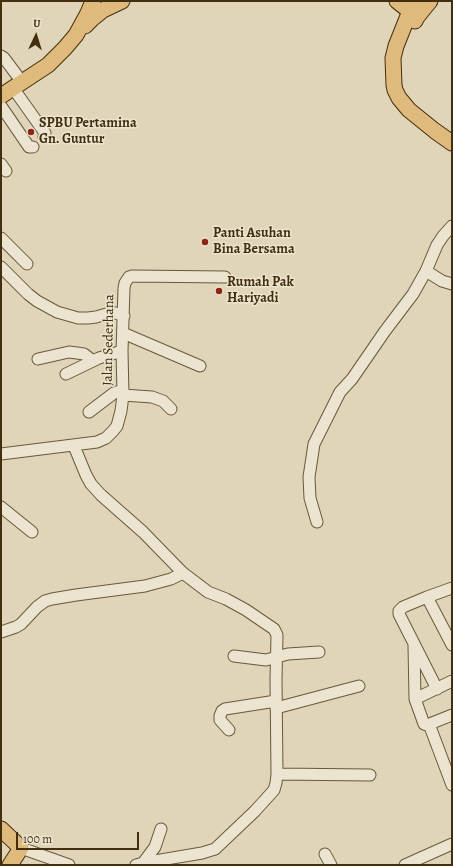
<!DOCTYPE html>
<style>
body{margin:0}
#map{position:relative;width:453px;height:866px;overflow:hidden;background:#e0d5b8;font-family:Alegreya,serif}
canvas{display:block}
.frame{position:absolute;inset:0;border:2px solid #432e0d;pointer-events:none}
.north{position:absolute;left:16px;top:16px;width:40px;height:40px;-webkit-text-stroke:3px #ebe4d1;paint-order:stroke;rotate:4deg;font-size:11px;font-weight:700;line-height:16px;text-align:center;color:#432e0d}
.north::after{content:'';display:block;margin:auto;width:14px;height:18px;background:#432e0d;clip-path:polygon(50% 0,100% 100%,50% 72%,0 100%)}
.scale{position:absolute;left:16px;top:832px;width:123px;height:18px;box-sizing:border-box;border:2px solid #432e0d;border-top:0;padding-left:5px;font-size:12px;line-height:14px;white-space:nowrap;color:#432e0d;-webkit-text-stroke:3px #ebe4d1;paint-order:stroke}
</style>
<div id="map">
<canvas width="453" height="866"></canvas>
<div class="frame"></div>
<div class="north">U</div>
<div class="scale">100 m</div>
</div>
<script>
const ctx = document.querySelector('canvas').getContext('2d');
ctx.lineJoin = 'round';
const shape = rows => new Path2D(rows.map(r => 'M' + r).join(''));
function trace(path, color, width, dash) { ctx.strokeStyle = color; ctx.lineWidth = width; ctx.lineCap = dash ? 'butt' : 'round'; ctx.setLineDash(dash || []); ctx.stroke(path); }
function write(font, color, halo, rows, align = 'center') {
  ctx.font = font + ' Alegreya,serif'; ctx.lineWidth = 3; ctx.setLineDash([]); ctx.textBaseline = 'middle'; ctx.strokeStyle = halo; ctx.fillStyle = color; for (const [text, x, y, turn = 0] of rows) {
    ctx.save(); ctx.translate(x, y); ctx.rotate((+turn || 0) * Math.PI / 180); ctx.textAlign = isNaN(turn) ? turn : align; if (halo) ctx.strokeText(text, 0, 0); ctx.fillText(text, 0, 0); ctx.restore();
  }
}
const minor = shape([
 [1,56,4,58,22,82],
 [13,88,45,133,44,137],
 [1,106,29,147,33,147],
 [1,164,6,171],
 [1,238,27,264],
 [1,267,28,294,37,301,57,312,78,318,88,318,96,317,110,313,116,313,124,316],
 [426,271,442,281,452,284],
 [123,333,200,366],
 [38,359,69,352,77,353,84,354,93,361],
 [66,374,99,358,122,351],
 [123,395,152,397,163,401,171,409],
 [89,412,114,393,123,390],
 [74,446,86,475,91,484,101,495,143,532,183,573,208,592,226,599,246,610,274,629,277,635,276,679,277,774,276,783,274,790,255,811,215,849,202,853,143,863,136,865],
 [1,454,97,442,106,438,113,431,117,426,121,411,123,395,122,351,124,288,125,283,129,277,132,276,225,277],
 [1,507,32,532],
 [317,522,310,498,309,477,314,444,340,392,352,379,385,331,413,294,426,271,437,245,443,236,452,226],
 [452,588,427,597,452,645],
 [427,597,403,607,399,611,399,614,437,689],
 [1,632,16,627,21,624,37,607,45,601,52,599,76,595,145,586,171,579,183,573],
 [414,646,415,699,424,724,427,725,452,715],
 [234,656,266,660,288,654,319,652],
 [415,699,452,681],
 [276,708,359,686],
 [429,724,452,785],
 [229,730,220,720,220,716,222,711,225,709,276,701],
 [277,774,370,775],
 [21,848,69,865],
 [325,854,331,865],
 [143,863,155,847,161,829],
 [405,865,452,844]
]);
const major = shape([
 [397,1,417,17],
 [417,1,410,11,396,46,393,58,394,85,395,90,399,98,409,110,435,131,452,143],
 [415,21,417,17,430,1],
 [85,26,92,19,103,10,122,1],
 [1,96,48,65,65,48,76,35,88,13,93,1],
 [1,829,21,848,10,865]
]);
const markers = [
 [31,132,4,"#8f2418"],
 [205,242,4,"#8f2418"],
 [219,291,4,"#8f2418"]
];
const poiNames = [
 ["SPBU Pertamina",39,124],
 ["Gn. Guntur",39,140],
 ["Panti Asuhan",213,234],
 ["Bina Bersama",213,250],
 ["Rumah Pak",227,283],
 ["Hariyadi",227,299]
];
const streetNames = [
 ["Jalan Sederhana",109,340,-89]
];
trace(minor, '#6a5838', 13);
trace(major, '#432e0d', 17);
trace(minor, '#ebe4d1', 11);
trace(major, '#e0ba7c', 15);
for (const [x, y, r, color] of markers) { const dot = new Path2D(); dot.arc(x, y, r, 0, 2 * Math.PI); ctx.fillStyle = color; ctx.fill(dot); trace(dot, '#ebe4d1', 1.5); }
write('bold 14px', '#432e0d', '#ebe4d1', poiNames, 'left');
write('14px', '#432e0d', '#ebe4d1', streetNames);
</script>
